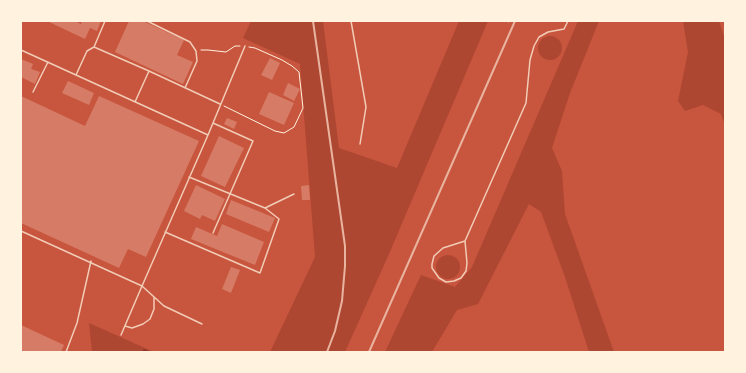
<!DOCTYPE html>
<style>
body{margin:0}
#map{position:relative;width:746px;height:373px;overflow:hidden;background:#c8553d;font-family:Poppins,sans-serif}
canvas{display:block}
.frame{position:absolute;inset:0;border:22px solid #fff3e0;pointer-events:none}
</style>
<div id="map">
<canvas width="746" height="373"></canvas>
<div class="frame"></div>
</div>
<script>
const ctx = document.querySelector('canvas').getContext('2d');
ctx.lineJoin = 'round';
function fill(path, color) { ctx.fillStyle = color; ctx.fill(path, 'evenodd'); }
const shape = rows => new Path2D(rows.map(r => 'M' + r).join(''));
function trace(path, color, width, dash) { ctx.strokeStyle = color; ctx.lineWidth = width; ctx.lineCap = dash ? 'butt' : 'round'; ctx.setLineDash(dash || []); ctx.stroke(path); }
const green = shape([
 [251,21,323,21,339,148,397,168,459,21,488,21,389,254,345,352,270,352,315,257,300,64,243,38],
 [578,21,599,21,570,93,552,148,562,171,565,214,614,352,589,352,565,277,541,212,529,204,478,304,457,310,432,352,385,352,421,275,455,287,472,267],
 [683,21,719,21,725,39,725,125,721,114,703,105,685,111,678,101,688,52],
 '538 48a12 12 0 1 1 24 0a12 12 0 1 1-24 0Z',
 '436 267a12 12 0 1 1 24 0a12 12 0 1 1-24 0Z',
 [89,323,154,352,92,352]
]);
const stream = shape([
 [144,350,149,352]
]);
const building = shape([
 [47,21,75,21,81,24,82,21,101,21,97,31,90,28,85,39],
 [129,21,143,21,184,40,177,55,193,62,183,84,115,52],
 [270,58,280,63,272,80,261,75],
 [21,59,33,64,31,69,40,72,35,84,21,77],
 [68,81,94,93,89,105,62,93],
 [288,83,300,89,294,101,283,95],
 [269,92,294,103,284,125,259,114],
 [21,96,85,126,99,96,199,141,146,257,128,249,119,268,21,223],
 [227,118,237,122,234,129,224,124],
 [219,136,244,148,225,187,201,176],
 [196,185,225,199,215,221,202,215,200,219,184,211],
 [309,185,310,200,302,200,301,186],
 [231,200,275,218,269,232,226,214],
 [222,224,264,242,255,265,191,239,196,227,217,236],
 [231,267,240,270,231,293,222,289],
 [21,325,64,345,61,352,26,352,21,350]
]);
const path = shape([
 [509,22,510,21],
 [201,50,208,50,226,52,235,46,240,46],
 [224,106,275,131,284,133,294,127,303,108,299,72,292,66,282,60,255,48,249,47]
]);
const service = shape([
 [147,21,190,42,196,51,197,61,185,88],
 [351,21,366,107,360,144],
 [94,47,105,21],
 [21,50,208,135,142,286,21,231],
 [76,75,87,51,94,47,149,71],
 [33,92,48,62],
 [135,102,149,71,220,104],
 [213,123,253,141,213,233],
 [208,135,245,46],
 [265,208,294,194],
 [165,232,260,273,279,219,265,208,189,177],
 [465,241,443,248,434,256,432,264,432,268,439,278,446,282,454,281,461,278,466,271,467,263,465,241,526,103,530,60,534,46,539,37,548,32,564,29,568,21],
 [125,326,132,328,143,324,150,319,154,309,154,297],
 [121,335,142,286,164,306,202,324],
 [66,352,77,323,91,261]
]);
const rail = shape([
 [313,21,345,246,345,266,342,301,335,331,327,352],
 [369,352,515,21]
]);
fill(green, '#ae4732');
trace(stream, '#8f3625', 2);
fill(building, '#d67c66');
trace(path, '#fff3e0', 1);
trace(service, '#f1ccb7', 1.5);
trace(rail, '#e9b49f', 2);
</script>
